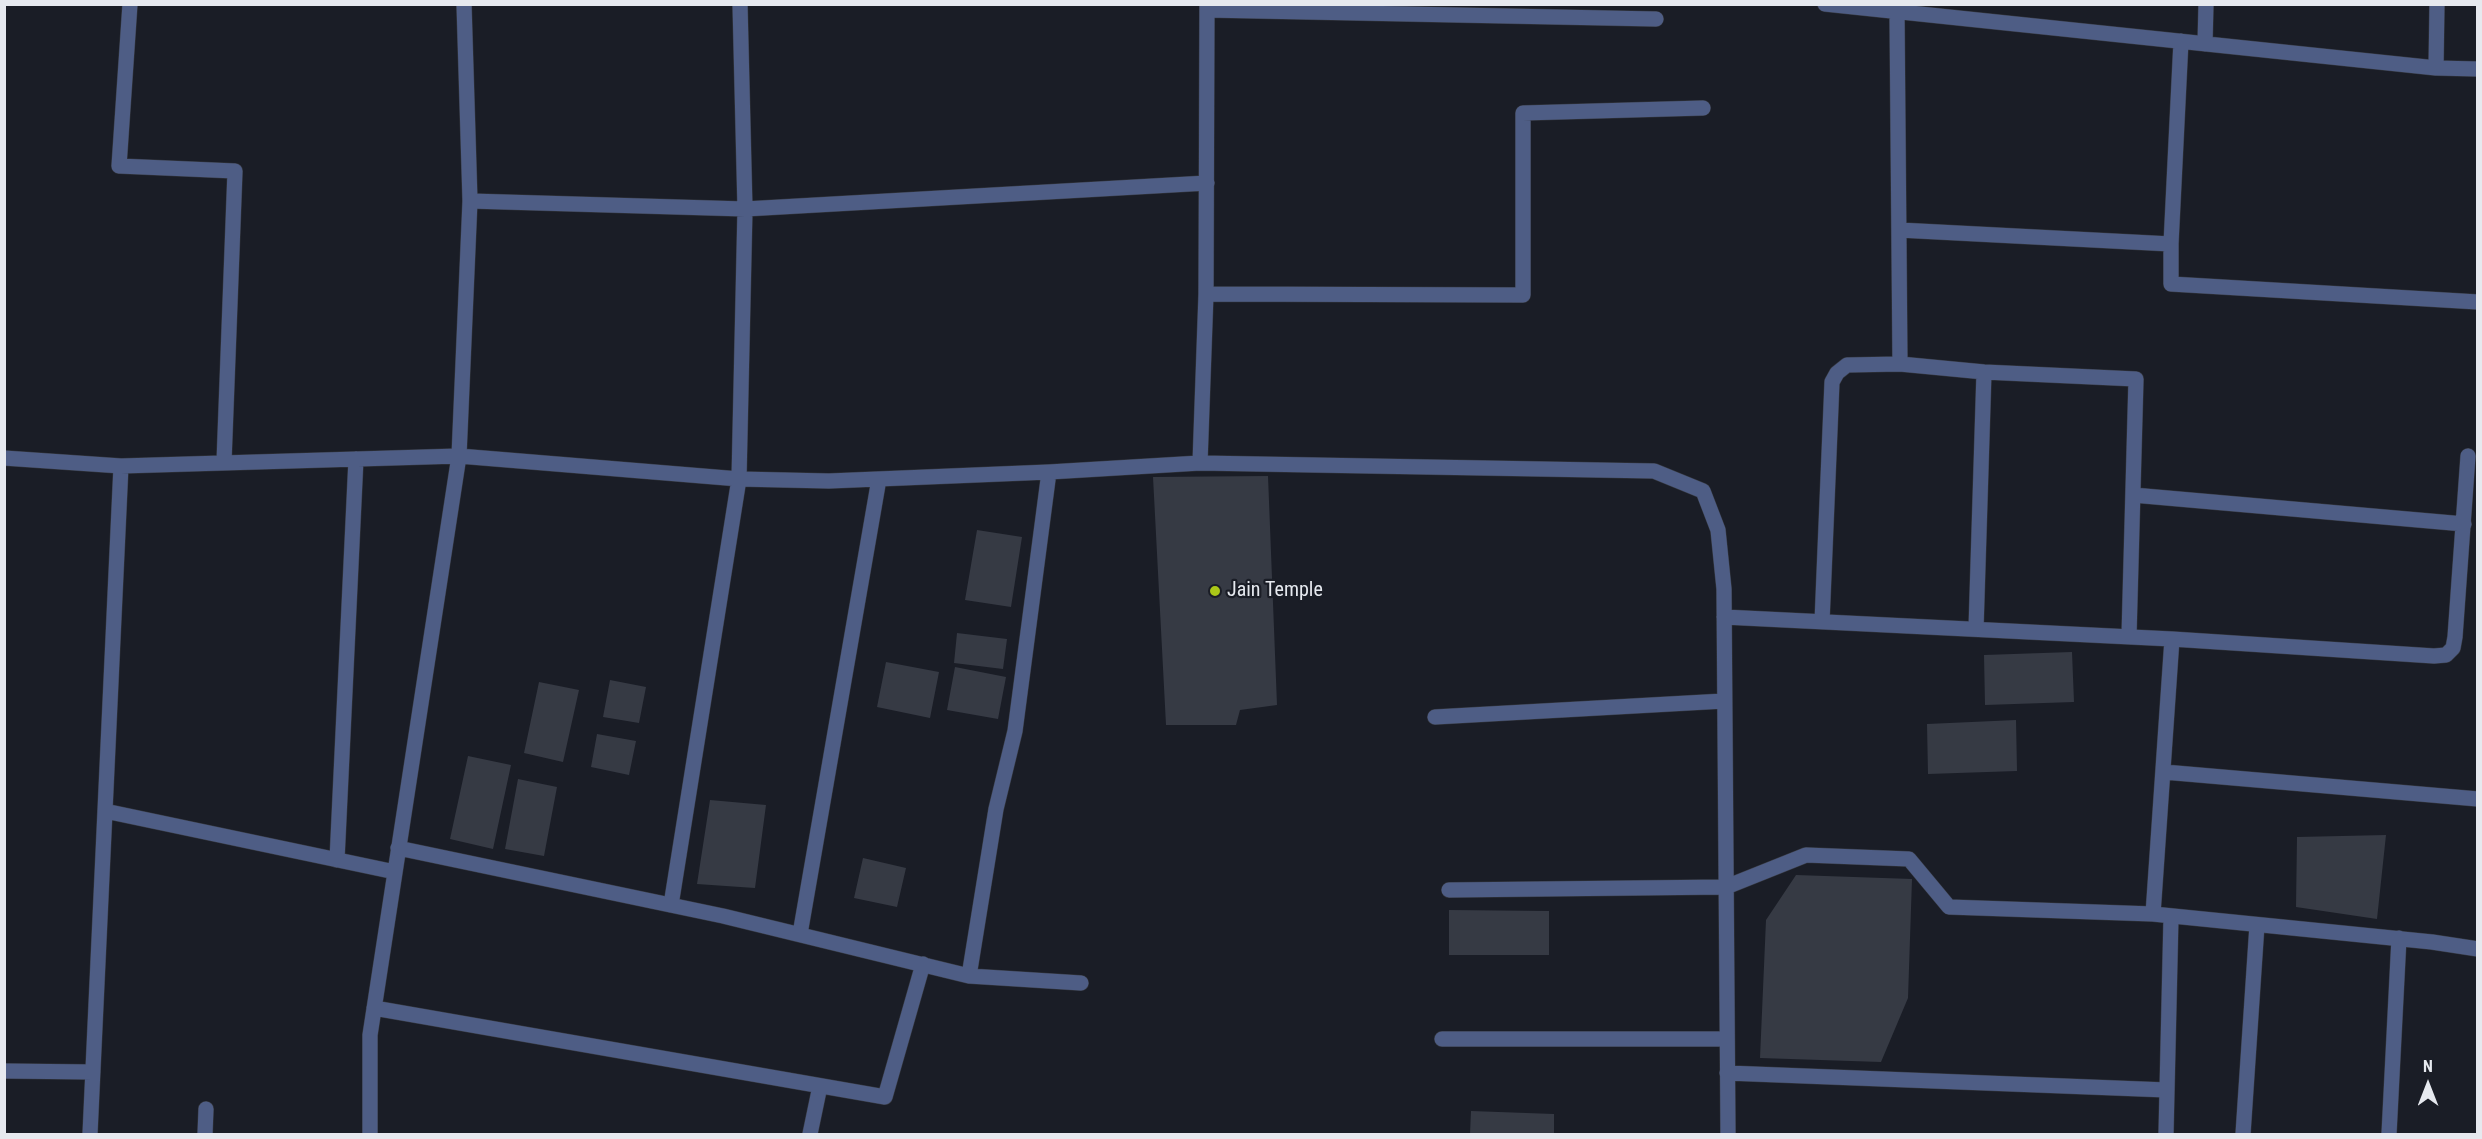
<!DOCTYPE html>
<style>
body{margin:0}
#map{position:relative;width:2482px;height:1139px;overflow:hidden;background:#1a1d26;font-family:"Roboto Condensed",sans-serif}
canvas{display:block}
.frame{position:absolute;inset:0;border:6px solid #e6e9ef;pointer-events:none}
.north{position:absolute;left:2398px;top:1055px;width:60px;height:60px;-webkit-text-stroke:4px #1a1d26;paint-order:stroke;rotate:0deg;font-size:16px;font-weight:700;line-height:24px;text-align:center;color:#e6e9ef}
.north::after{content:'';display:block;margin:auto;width:21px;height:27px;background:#e6e9ef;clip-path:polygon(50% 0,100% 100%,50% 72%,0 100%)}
</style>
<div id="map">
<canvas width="2482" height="1139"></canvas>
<div class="frame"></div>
<div class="north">N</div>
</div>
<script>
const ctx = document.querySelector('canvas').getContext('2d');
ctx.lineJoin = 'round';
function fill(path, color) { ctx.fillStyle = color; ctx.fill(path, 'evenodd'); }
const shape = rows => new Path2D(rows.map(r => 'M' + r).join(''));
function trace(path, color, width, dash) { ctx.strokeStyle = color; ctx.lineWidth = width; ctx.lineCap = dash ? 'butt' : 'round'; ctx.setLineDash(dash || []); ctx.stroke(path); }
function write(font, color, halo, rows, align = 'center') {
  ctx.font = font + ' "Roboto Condensed",sans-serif'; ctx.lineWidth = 4.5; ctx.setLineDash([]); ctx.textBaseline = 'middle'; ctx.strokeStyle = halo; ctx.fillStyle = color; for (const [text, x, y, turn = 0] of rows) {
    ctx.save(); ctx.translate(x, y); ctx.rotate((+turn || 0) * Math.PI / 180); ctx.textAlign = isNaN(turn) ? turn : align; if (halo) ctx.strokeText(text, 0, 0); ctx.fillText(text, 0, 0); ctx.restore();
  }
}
const building = shape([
 [1268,476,1277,705,1240,710,1236,725,1166,725,1153,477],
 [977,530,1022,537,1011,607,965,600],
 [957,633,1007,639,1003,669,954,663],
 [2072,652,2074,702,1985,705,1984,655],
 [886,662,939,672,930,718,877,707],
 [955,667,1006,677,998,719,947,710],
 [610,680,646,687,639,723,603,717],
 [539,682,579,690,563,762,524,753],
 [2016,720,2017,771,1928,774,1927,724],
 [597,734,636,741,629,775,591,767],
 [468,756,511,765,493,849,450,839],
 [518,779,557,787,544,856,505,849],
 [710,800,766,805,755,888,697,884],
 [2386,835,2377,919,2296,907,2297,837],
 [863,858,906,868,897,907,854,898],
 [1796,875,1912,879,1908,998,1881,1062,1760,1058,1766,920],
 [1449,910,1549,911,1549,955,1449,955],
 [1471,1111,1554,1114,1554,1134,1470,1134]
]);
const minor = shape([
 [130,4,119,166,235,171,224,462],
 [464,4,470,201,745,209,1207,183],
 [1825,4,2436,68,2478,69],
 [1207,10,1656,19],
 [1897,12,1900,364,1984,372,2136,379,2129,636],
 [2205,44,2206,4],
 [2436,68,2437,4],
 [1899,230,2171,244,2181,41],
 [2171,244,2171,284,2478,302],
 [1206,294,1523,295,1523,113,1703,108],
 [4,458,121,466,459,456,739,479,829,481,1049,472,1200,463,1654,471,1703,491,1718,530,1724,589,1728,1134],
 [1200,463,1206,294,1207,4],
 [2133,495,2464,524],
 [1724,617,2172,639,2153,914],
 [1822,622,1832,382,1837,373,1847,365,1900,364],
 [1976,629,1984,372],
 [2172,639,2434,656,2446,655,2453,648,2455,637,2468,456],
 [1435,717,1724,701],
 [2164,772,2478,799],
 [105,811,395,872],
 [398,848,723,916,969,976,996,809,1015,731,1049,472],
 [337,860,356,459],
 [1449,890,1726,887,1806,855,1909,859,1949,907,2153,914,2432,942,2478,949],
 [671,905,739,479,745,209,740,4],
 [800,934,879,479],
 [969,976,1081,983],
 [374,1008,885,1097,923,964],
 [1442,1039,1727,1039],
 [4,1071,93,1072],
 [1727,1073,2167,1090],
 [90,1134,121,466],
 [205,1134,206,1109],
 [370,1134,370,1035,459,456,470,201],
 [810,1134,820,1086],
 [2166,1134,2171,917],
 [2243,1134,2257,925],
 [2389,1134,2399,938]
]);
const markers = [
 [1215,591,6,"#aac718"]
];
const poiNames = [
 ["Jain Temple",1227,591]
];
fill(building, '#363a44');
trace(minor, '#373a42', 16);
trace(minor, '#4e5d85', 15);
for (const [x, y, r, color] of markers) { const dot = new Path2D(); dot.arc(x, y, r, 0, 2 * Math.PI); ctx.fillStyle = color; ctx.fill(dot); trace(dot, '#1a1d26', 2); }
write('20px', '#e6e9ef', '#1a1d26', poiNames, 'left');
</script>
